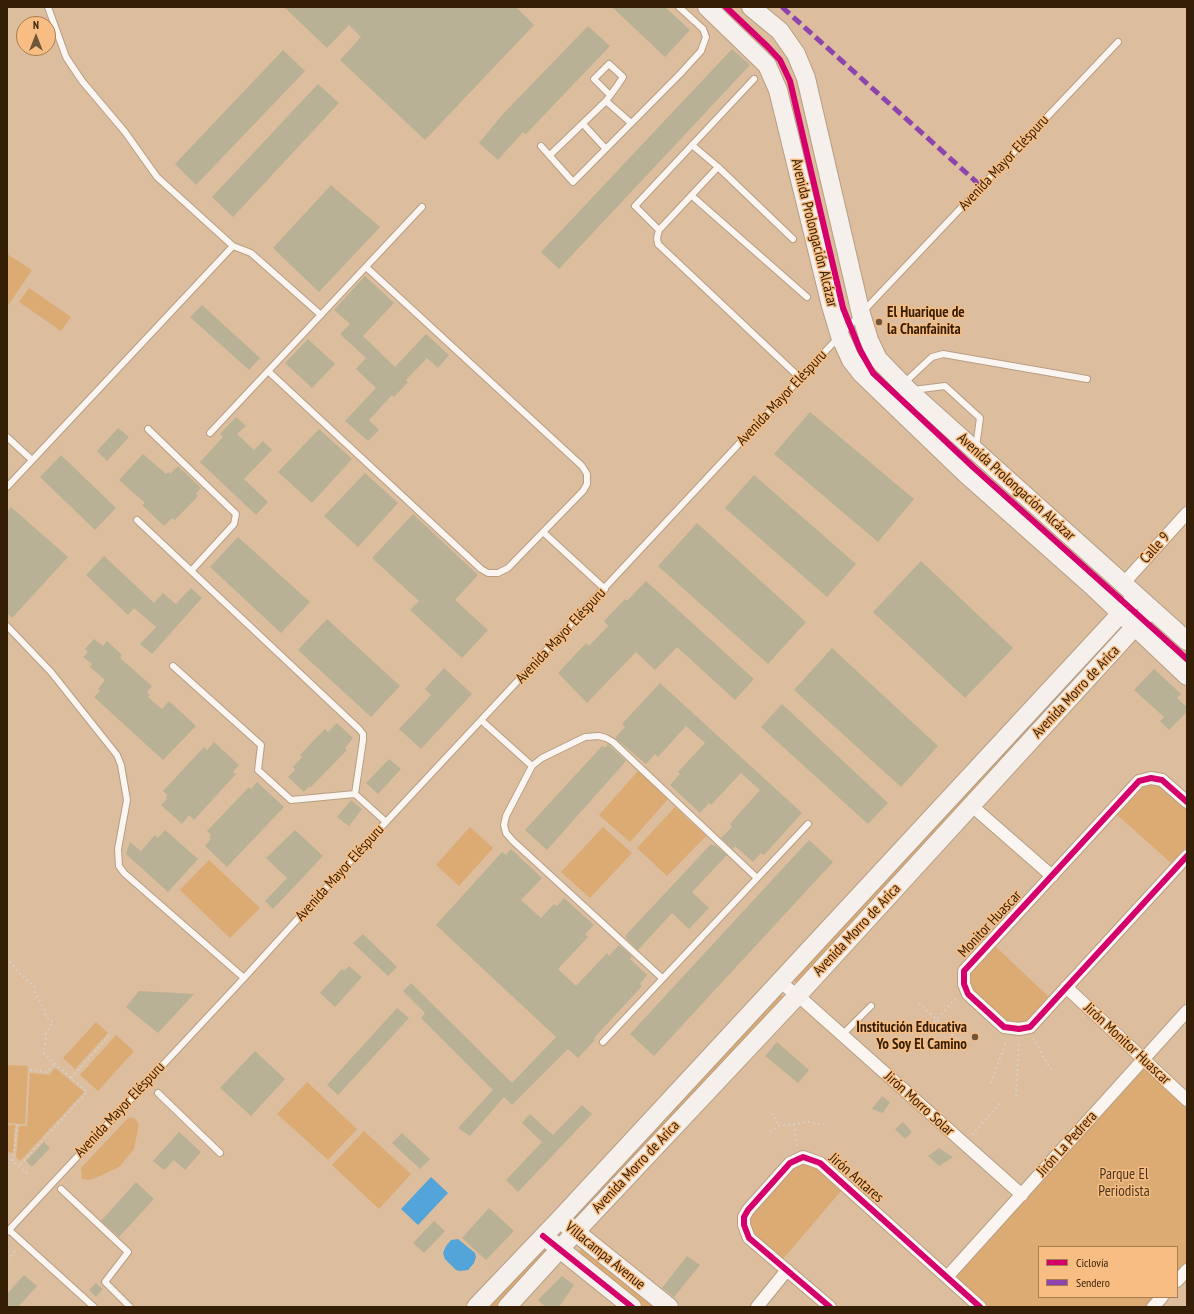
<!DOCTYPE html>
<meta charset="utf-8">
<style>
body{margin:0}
#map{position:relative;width:1194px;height:1314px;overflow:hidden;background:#dcbd9d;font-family:"PT Sans Narrow",sans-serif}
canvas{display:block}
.frame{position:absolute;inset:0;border:8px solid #341e05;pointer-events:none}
.legend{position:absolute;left:1038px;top:1246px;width:140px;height:52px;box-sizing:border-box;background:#f7bd82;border:1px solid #a97d50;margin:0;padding:5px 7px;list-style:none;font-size:12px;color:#341e05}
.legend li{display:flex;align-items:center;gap:8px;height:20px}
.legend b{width:20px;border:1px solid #a97d50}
.north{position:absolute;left:16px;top:16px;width:40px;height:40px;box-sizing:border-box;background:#f7bd82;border:1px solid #a97d50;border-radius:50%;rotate:0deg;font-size:11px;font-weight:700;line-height:16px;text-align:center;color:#341e05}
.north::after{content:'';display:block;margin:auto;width:14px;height:18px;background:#6f563a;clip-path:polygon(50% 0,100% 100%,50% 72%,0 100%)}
</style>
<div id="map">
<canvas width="1194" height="1314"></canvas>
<div class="frame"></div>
<ul class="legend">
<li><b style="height:5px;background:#d6006c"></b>Ciclovía</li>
<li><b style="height:5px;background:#8e44ad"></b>Sendero</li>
</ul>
<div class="north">N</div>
</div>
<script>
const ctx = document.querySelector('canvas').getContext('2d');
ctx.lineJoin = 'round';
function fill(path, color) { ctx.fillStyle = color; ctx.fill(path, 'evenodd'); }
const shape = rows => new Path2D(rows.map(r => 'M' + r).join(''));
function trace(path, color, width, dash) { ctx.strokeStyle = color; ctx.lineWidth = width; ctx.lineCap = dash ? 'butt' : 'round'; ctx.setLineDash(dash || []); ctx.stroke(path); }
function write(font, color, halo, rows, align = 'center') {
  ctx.font = font + ' "PT Sans Narrow",sans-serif'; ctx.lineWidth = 3; ctx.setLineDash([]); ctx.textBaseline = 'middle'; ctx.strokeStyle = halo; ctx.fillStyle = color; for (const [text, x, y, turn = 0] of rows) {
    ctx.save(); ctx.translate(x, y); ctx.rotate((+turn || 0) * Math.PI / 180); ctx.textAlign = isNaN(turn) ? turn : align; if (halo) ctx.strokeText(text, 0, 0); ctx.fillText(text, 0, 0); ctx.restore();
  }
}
const green = shape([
 [7,254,32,270,7,307],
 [29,288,71,317,61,331,19,302],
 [1157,628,1187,655,1187,664,1153,633],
 [1101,644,1107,651,798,984,791,978],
 [638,771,669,798,630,842,599,815],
 [1152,782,1160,784,1187,807,1187,847,1171,863,1115,813,1143,785],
 [675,807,706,836,667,876,637,848],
 [470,827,493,848,459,886,436,865],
 [603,827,632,853,590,898,561,872],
 [209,860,260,908,230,938,180,890],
 [994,945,1050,998,1029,1024,1003,1024,971,993,967,973],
 [777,992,785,998,576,1223,567,1217],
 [96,1022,108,1033,75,1069,63,1058],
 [116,1035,134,1051,98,1091,80,1075],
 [7,1065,28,1066,25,1124,7,1123],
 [55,1068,84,1092,20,1161,16,1157,19,1126,27,1126,30,1073,49,1075],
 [1144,1069,1187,1108,1187,1263,1177,1274,1177,1247,1039,1247,1039,1297,1156,1297,1147,1307,986,1307,957,1280,955,1273],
 [307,1082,357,1129,328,1160,277,1114],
 [131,1117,135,1119,139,1124,134,1149,119,1167,98,1177,89,1180,82,1179,81,1168,127,1119],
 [7,1125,15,1125,13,1153,7,1152],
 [364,1131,411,1174,379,1209,332,1165],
 [801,1165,813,1166,841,1191,783,1259,753,1234,750,1223,752,1214,794,1168],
 [543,1245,551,1252,500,1307,486,1307],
 [583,1247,656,1307,642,1307,578,1253]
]);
const water = shape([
 [431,1177,448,1193,418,1225,401,1209],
 [458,1239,475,1253,476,1257,474,1263,468,1270,460,1271,456,1270,445,1259,443,1253,446,1246,451,1240]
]);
const building = shape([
 [284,7,516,7,534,25,425,140,340,60,361,37,349,25,327,48],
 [612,7,665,7,690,30,665,57],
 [588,26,610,46,526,134,523,132,498,160,479,143,503,114],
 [732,49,750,65,559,269,541,252],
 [283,50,305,71,196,185,175,164],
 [318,84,339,103,233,217,212,197],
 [331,185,380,227,319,292,273,248],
 [365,276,394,303,363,336,395,367,426,334,449,355,438,368,427,358,406,380,408,382,394,397,392,395,369,420,379,430,368,441,345,421,376,388,356,369,366,358,340,334,350,324,334,310],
 [202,305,260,358,249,370,190,317],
 [308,339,335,364,312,388,285,363],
 [810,412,914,499,878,542,774,454],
 [236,417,246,426,237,434,254,450,263,441,272,450,244,479,268,502,256,515,200,462,223,437,220,434],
 [118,428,129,437,107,461,97,451],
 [319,429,352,459,312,503,278,472],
 [143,454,166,474,169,472,170,474,178,466,201,488,196,494,198,496,175,520,172,518,164,526,142,505,145,503,119,480],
 [61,455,116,508,95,530,40,477],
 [365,473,398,503,358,547,324,516],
 [754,475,856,564,827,597,725,508],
 [11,507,68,557,12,618,7,613,7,512],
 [413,514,478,575,455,600,488,630,462,658,410,610,419,601,372,558],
 [697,523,806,622,768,664,658,566],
 [238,537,310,602,281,633,210,567],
 [104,556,154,603,163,593,176,604,191,588,202,598,152,654,140,644,156,627,134,608,128,615,86,575],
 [921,561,1013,648,965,698,873,612],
 [646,581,754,679,735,700,677,647,655,670,636,652,587,703,558,673,586,643,589,646,608,626,604,621,625,599,627,601],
 [327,619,400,686,371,717,298,650],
 [94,639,103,646,107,641,122,655,120,658,152,686,147,692,150,695,148,697,162,709,169,701,196,726,163,760,94,697,100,691,98,689,105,680,90,667,92,664,83,657,88,652,85,649],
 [832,648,938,746,901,787,794,690],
 [444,668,472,694,421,749,399,729,431,695,425,689],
 [1154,669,1181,694,1177,698,1187,707,1187,712,1169,730,1160,721,1164,717,1134,690],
 [660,683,802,813,764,855,761,853,753,862,735,846,733,849,721,838,732,827,730,824,760,790,741,773,711,805,709,803,700,813,670,785,680,774,678,772,705,743,686,726,658,757,655,754,646,764,615,738,625,727,622,724],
 [782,704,888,803,868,824,761,727],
 [337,723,353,738,345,748,347,750,310,788,309,786,304,792,288,777,295,770,293,767,302,757,300,755,315,739,325,729,328,732],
 [214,742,239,765,233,772,236,774,194,820,189,815,182,824,161,805,167,799,166,797,167,795,163,791,204,747,207,750],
 [608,744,626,761,547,850,525,830,602,746,605,748],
 [389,759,401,769,378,794,366,783],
 [257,782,284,807,227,867,205,846,211,839,209,837,211,835,207,831,249,787,251,789],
 [351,800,362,809,349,826,337,817],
 [165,830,198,859,168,892,126,854,130,842,141,851,155,835,158,838],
 [295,830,323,856,273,909,265,901,287,878,266,858],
 [809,840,833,862,654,1056,630,1034],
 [711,844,714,846,715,845,727,855,692,892,709,908,689,929,672,913,638,950,626,938,626,935],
 [511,849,542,878,521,900,541,918,554,904,557,906,564,898,594,925,585,934,588,937,558,969,576,986,607,953,609,956,619,945,632,956,630,959,647,975,640,984,642,986,594,1038,595,1040,578,1058,568,1049,512,1105,504,1097,470,1136,458,1128,493,1090,421,1018,425,1013,403,991,411,983,512,1083,556,1037,436,925,502,852,506,855],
 [363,934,397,967,388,976,353,943],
 [349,966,362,977,335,1007,320,993,342,969,344,971],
 [139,991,194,994,158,1033,126,1007],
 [397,1008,409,1018,338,1095,327,1085],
 [777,1042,809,1070,798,1083,765,1056],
 [255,1051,285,1079,251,1116,220,1088],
 [882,1096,890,1102,883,1113,872,1109],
 [582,1105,592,1114,518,1192,506,1180,542,1142,522,1123,530,1114,553,1135],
 [903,1122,912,1132,905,1139,895,1129],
 [179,1132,201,1152,185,1170,174,1160,164,1170,153,1161],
 [402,1133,430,1159,420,1169,392,1143],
 [44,1142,50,1148,32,1167,26,1161],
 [939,1148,953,1157,939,1166,928,1156],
 [136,1182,154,1199,119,1237,101,1221],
 [489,1208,514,1231,486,1260,462,1238],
 [434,1221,445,1231,424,1253,413,1243],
 [687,1256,700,1265,674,1297,662,1288],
 [24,1275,37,1286,18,1307,7,1307,7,1294],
 [562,1276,574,1285,559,1307,546,1307,538,1300],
 [96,1283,103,1289,96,1297,89,1290]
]);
const path = shape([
 [7,957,18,972,34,986,36,995,44,1008,46,1017,53,1022,46,1033,44,1054,87,1092,19,1166],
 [919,1003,960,1042],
 [921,1037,956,998],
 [1033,1038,1051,1070],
 [30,1070,47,1072,55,1064],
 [71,1078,109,1036],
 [991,1083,1006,1042],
 [1016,1096,1019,1042],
 [772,1113,779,1126],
 [794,1124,797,1147],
 [770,1132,779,1126,809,1122,823,1125],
 [972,1135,1000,1103],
 [7,1156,29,1175],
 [13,1161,17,1125],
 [7,1260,17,1249]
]);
const lane = shape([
 [48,7,66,57,82,81,125,132,157,177,233,246,251,253,321,315],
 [606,101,631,123],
 [583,124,605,148],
 [692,145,718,167,793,239],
 [541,146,573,182,680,74,701,51,706,37,703,29,679,7],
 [550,155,606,101,617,86,623,77,609,64,594,79,610,95],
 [718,167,659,230,657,238,658,244,800,378],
 [692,196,807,297],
 [659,230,635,206,754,79],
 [268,371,481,569,488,573,498,573,508,568,583,491,587,484,587,474,582,466,366,267],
 [903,384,932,357,943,354,1087,379],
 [913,390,945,386,980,418,976,447],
 [148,429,236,514,234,524,191,571],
 [210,433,422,207],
 [7,437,32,460],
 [7,487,233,246],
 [137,520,359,729,363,734,363,740,355,794,386,822],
 [543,532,605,589],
 [7,626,51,672,117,755,121,765,127,800,118,849,119,866,124,873,244,978],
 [173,666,261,745,258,770,291,800,355,794],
 [482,721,532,766],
 [662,978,513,841,506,833,504,825,506,816,532,766,542,758,585,737,599,736,606,738,613,742,757,878],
 [842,1035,871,1006],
 [603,1042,808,824],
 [158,1093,220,1153],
 [61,1189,128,1252,105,1282,130,1307],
 [9,1230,94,1307],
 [7,1232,244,978,386,822,819,358,1118,42]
]);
const street = shape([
 [1123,584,1187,513],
 [1187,802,1162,780,1151,778,1139,781,964,971,964,984,968,994,1004,1027,1019,1029,1030,1027,1187,856],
 [972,806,1052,876],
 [780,982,803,1000,1022,1195],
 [1066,987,1187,1100],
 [947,1277,1187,1011],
 [1177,1281,1187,1270],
 [757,1307,787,1270],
 [830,1307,749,1238,744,1225,744,1217,748,1210,790,1163,803,1157,820,1163,980,1307],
 [1153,1307,1162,1297]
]);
const secondary = shape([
 [707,7,767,65,778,90,831,306,840,336,851,360,861,373,966,474,1091,585,1187,676],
 [751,7,780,31,796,54,806,78,861,314,869,340,878,359,909,391,1187,641],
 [567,1225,669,1307],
 [550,1241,632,1307],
 [476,1307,559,1220,1137,596],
 [507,1307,581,1226,798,995,1151,609]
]);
const quiet = shape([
 [782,7,982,187]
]);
const cycleway = shape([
 [726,7,768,47,780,60,790,81,843,308,860,350,873,373,973,467,1187,659],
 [1187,802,1162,780,1151,778,1139,781,964,971,964,984,968,994,1004,1027,1019,1029,1030,1027,1187,856],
 [543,1236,632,1307],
 [830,1307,749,1238,744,1225,744,1217,748,1210,790,1163,803,1157,820,1163,980,1307]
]);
const markers = [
 [879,322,4,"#6f563a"],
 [975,1037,4,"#6f563a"]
];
const streetNames = [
 ["Avenida Mayor Eléspuru",1004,163,-47],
 ["Avenida Prolongación Alcázar",814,233,76],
 ["Avenida Mayor Eléspuru",782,398,-47],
 ["Avenida Prolongación Alcázar",1016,487,42],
 ["Calle 9",1155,548,-48],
 ["Avenida Mayor Eléspuru",561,636,-47],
 ["Avenida Morro de Arica",1076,692,-47],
 ["Avenida Mayor Eléspuru",340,873,-48],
 ["Monitor Huascar",990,924,-47],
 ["Avenida Morro de Arica",857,930,-47],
 ["Jirón Monitor Huascar",1127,1044,43],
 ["Jirón Morro Solar",919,1104,42],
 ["Avenida Mayor Eléspuru",120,1110,-47],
 ["Jirón La Pedrera",1067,1144,-48],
 ["Avenida Morro de Arica",636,1167,-47],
 ["Jirón Antares",856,1178,41],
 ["Villacampa Avenue",605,1256,39]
];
const poiNames = [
 ["El Huarique de",887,313],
 ["la Chanfainita",887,330],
 ["Institución Educativa",967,1028,"right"],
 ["Yo Soy El Camino",967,1045,"right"]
];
const parkNames = [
 ["Parque El",1124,1175],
 ["Periodista",1124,1192]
];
fill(green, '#dcaa73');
fill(water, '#52a4d9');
fill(building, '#b9b195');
trace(lane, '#b69e84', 8);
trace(street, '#b69e84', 14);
trace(secondary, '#b69e84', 20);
trace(path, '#d8cdc2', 2, [2, 3]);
trace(lane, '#faf5f0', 6);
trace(street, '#faf5f0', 12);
trace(secondary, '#f6f0ed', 18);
trace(quiet, '#8e44ad', 5, [10, 5]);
trace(cycleway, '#d6006c', 6);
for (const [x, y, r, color] of markers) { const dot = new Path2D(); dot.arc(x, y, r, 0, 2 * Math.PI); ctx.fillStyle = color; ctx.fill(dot); trace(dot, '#f7bd82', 1.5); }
write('15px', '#341e05', '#f7bd82', streetNames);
write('bold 15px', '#341e05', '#f7bd82', poiNames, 'left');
write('15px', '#453321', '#f7bd82', parkNames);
</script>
